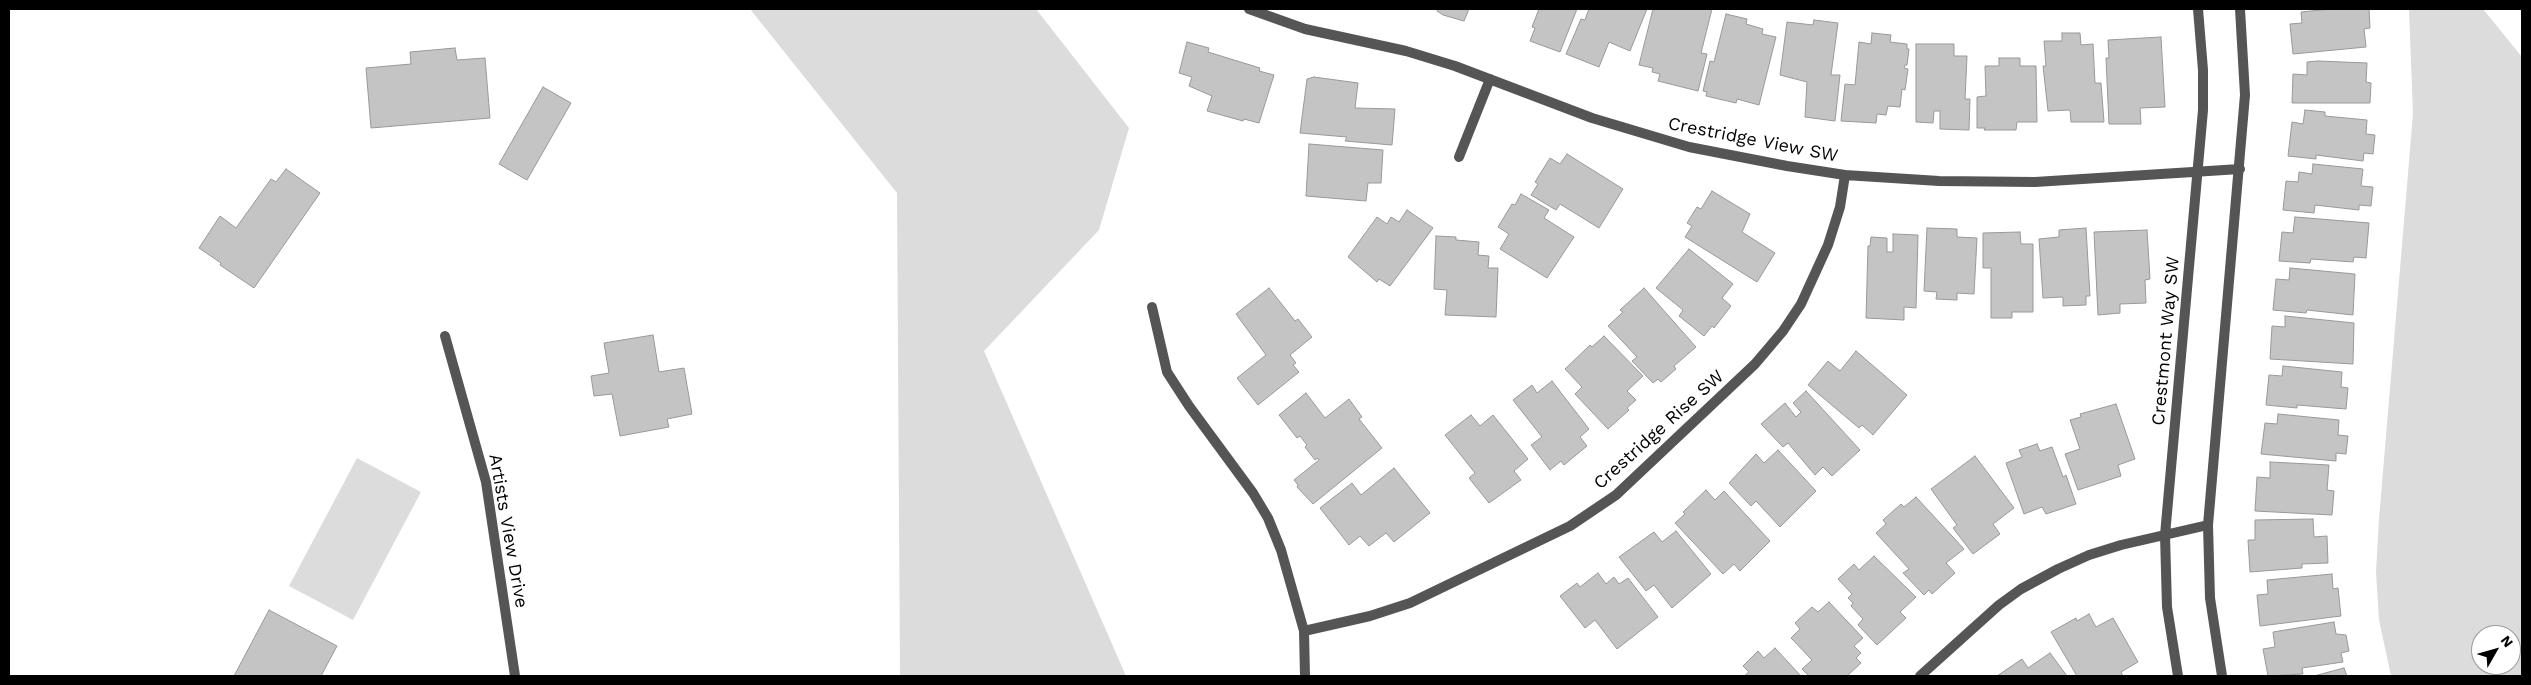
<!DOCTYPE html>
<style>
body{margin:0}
#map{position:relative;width:2531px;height:685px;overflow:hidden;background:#fff;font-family:"Work Sans",sans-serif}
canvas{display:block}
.frame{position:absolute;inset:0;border:10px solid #000;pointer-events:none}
.north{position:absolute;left:2471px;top:625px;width:50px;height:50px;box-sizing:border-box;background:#fff;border:1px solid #999;border-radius:50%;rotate:52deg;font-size:14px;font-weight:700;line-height:20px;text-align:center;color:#000}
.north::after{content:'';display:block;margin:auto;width:18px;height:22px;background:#000;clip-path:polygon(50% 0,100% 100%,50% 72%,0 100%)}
</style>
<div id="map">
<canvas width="2531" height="685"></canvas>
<div class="frame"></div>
<div class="north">N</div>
</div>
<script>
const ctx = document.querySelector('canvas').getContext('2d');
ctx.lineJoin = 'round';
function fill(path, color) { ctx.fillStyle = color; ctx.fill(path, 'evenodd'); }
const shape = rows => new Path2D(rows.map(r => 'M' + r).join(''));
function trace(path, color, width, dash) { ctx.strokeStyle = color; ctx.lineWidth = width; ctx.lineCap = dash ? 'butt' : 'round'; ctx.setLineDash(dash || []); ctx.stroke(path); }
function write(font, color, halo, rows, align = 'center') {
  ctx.font = font + ' "Work Sans",sans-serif'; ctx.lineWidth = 4.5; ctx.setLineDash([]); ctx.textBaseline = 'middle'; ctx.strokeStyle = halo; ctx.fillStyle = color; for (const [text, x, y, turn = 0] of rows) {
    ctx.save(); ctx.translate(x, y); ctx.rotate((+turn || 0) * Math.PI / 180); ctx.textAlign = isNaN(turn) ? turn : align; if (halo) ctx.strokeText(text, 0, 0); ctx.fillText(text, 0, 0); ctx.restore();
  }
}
const green = shape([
 [750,9,1036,9,1129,128,1099,230,984,351,1126,676,900,676,897,193],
 [2409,9,2483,9,2522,57,2522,676,2391,676,2379,620,2376,572,2379,519,2413,114],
 [2481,635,2511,635,2511,665,2481,665],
 [357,458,421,492,353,620,289,586]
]);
const building = shape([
 [1438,9,1469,9,1464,21,1443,15,1437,11,1438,9],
 [1539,9,1577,9,1560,52,1530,41,1535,28,1532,27,1539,9],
 [1589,9,1647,9,1630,51,1609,42,1599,67,1566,54,1581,19,1585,20,1589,9],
 [1653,9,1712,9,1701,53,1707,54,1698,91,1658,81,1660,74,1652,72,1653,68,1639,65,1653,9],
 [2331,9,2369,9,2370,28,2364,29,2366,47,2293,54,2290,24,2302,23,2301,12,2331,9],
 [1726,14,1747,19,1746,24,1763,29,1762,34,1776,37,1759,105,1737,99,1736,103,1706,96,1707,92,1703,91,1710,61,1714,62,1726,14],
 [1814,20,1838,23,1831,75,1840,75,1835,121,1805,117,1807,82,1780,75,1787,22,1813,25,1814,20],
 [1872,33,1891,35,1890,42,1907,44,1907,49,1909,49,1907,65,1905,65,1904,68,1908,69,1905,90,1902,89,1900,107,1888,106,1886,115,1877,114,1876,123,1841,121,1845,84,1855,85,1859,42,1871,44,1872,33],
 [2062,33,2080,33,2081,45,2093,44,2095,83,2101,83,2104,122,2071,122,2070,110,2048,111,2043,66,2046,66,2044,41,2062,41,2062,33],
 [2161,37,2165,107,2140,108,2141,124,2109,124,2106,58,2109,58,2108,40,2161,37],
 [1187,42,1209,48,1208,52,1260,68,1259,71,1274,75,1259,123,1244,119,1243,121,1207,111,1212,96,1189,86,1192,77,1179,73,1187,42],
 [1916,44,1954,44,1954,56,1967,56,1965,99,1970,99,1969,130,1940,129,1940,111,1934,111,1933,123,1916,122,1916,44],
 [455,48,457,60,485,58,490,118,371,128,366,68,411,64,410,52,455,48],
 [1999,58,2020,58,2020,66,2036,66,2037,122,2017,122,2016,130,1984,130,1985,128,1977,128,1977,97,1986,96,1985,66,1999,66,1999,58],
 [2318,61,2367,63,2366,82,2371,83,2370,103,2292,103,2293,74,2307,75,2307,62,2318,61],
 [1314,77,1358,83,1355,108,1395,109,1392,145,1345,141,1347,137,1300,133,1307,79,1314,77],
 [543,87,571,103,527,180,499,164,543,87],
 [2305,110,2325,112,2325,116,2367,120,2366,134,2375,135,2373,154,2364,153,2363,161,2316,155,2316,159,2288,156,2292,122,2303,124,2305,110],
 [1309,144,1383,150,1381,183,1368,183,1366,201,1306,196,1309,144],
 [1567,154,1623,189,1599,228,1560,204,1556,210,1531,195,1538,184,1535,182,1550,158,1560,164,1567,154],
 [2313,164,2363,169,2361,186,2373,187,2371,206,2359,205,2359,210,2315,205,2314,213,2283,210,2286,181,2298,182,2299,172,2312,174,2313,164],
 [286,169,320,193,254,288,220,265,221,263,199,248,220,216,236,228,271,179,276,182,286,169],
 [1712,191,1750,214,1742,232,1775,253,1757,282,1685,237,1692,226,1687,223,1697,207,1701,209,1712,191],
 [1521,194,1549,210,1544,218,1574,237,1547,278,1500,249,1509,234,1498,227,1512,204,1515,205,1521,194],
 [1407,210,1433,228,1390,286,1379,279,1377,282,1348,257,1377,217,1387,224,1391,217,1399,222,1407,210],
 [2295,217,2369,223,2366,258,2354,257,2353,262,2311,259,2310,263,2279,261,2282,232,2293,233,2295,217],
 [1927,228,1957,229,1957,237,1977,238,1974,294,1957,293,1957,300,1936,299,1937,292,1924,291,1927,228],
 [2086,228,2090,296,2086,296,2086,305,2063,306,2063,297,2043,298,2039,239,2059,237,2059,230,2086,228],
 [2147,230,2150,279,2145,280,2146,303,2120,304,2120,313,2098,315,2094,232,2147,230],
 [2020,232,2021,244,2033,244,2033,312,2012,312,2012,318,1991,318,1991,268,1983,268,1983,233,2020,232],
 [1893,234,1918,235,1916,308,1904,307,1904,320,1866,318,1868,246,1870,246,1871,237,1887,238,1887,252,1893,252,1893,234],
 [1436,236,1456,237,1456,240,1479,242,1478,255,1489,256,1488,268,1498,268,1496,317,1445,315,1447,290,1434,289,1436,236],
 [1689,249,1733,284,1722,298,1731,306,1714,328,1712,326,1704,336,1679,316,1683,310,1656,288,1689,249],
 [2290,268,2355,274,2353,315,2307,310,2306,313,2273,310,2276,279,2289,280,2290,268],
 [1269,288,1295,321,1298,319,1312,337,1290,355,1296,363,1293,365,1299,372,1258,405,1237,378,1266,355,1236,314,1269,288],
 [1644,288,1696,347,1674,366,1676,369,1661,382,1658,379,1653,383,1632,361,1637,357,1608,326,1623,312,1620,310,1644,288],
 [2285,316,2354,323,2353,364,2270,359,2272,326,2285,327,2285,316],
 [653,335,659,372,684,368,692,414,667,419,669,427,620,436,612,394,594,396,591,376,609,373,604,343,653,335],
 [1604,336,1643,376,1627,391,1636,400,1627,408,1629,410,1608,429,1575,394,1582,387,1565,369,1590,345,1592,347,1604,336],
 [1856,351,1907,395,1873,435,1862,425,1859,428,1808,385,1828,361,1840,371,1856,351],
 [2283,366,2342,372,2341,387,2348,388,2346,409,2297,405,2297,408,2266,405,2269,375,2282,376,2283,366],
 [1552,381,1589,429,1580,437,1587,446,1564,465,1561,461,1550,470,1531,445,1542,437,1513,400,1532,385,1537,393,1552,381],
 [1806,391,1860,450,1832,476,1823,467,1815,475,1788,443,1783,447,1761,424,1785,403,1796,417,1801,412,1793,403,1806,391],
 [1306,393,1325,418,1349,399,1362,417,1359,419,1382,448,1313,504,1297,487,1298,485,1294,480,1319,460,1318,458,1315,460,1305,447,1307,445,1300,436,1297,438,1279,415,1306,393],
 [2116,404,2135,459,2118,465,2121,476,2078,490,2065,454,2080,449,2070,420,2081,417,2080,414,2116,404],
 [2278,414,2339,420,2338,435,2348,436,2346,454,2336,453,2336,461,2261,454,2265,423,2277,424,2278,414],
 [1471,415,1480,426,1493,415,1528,459,1514,471,1521,480,1489,503,1469,478,1475,473,1445,435,1471,415],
 [2037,444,2040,451,2052,447,2063,477,2066,475,2076,504,2046,514,2042,507,2024,514,2006,463,2022,457,2019,450,2037,444],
 [1778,450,1816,491,1780,527,1756,501,1751,506,1729,483,1756,454,1764,463,1778,450],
 [1975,456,2014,508,1993,524,2000,534,1973,554,1953,528,1957,525,1931,489,1975,456],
 [2270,462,2329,465,2327,490,2334,491,2332,515,2255,511,2257,477,2270,478,2270,462],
 [1394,468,1430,513,1394,542,1386,533,1369,546,1360,536,1349,545,1320,508,1352,483,1361,495,1394,468],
 [1706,490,1715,500,1724,491,1770,541,1740,571,1734,564,1723,574,1675,523,1685,514,1683,512,1706,490],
 [1916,497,1964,549,1946,563,1955,573,1932,594,1929,590,1924,595,1903,573,1909,569,1876,533,1886,524,1883,520,1901,504,1904,507,1916,497],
 [2313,519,2314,537,2327,536,2328,563,2302,564,2302,568,2250,572,2248,540,2255,540,2255,520,2313,519],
 [1676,531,1711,574,1672,608,1654,585,1646,591,1619,557,1654,532,1662,542,1676,531],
 [1874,556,1916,597,1900,612,1906,618,1877,645,1858,625,1863,619,1851,606,1853,603,1848,598,1852,594,1838,579,1854,564,1859,570,1874,556],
 [1598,573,1606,584,1614,577,1619,584,1628,578,1658,617,1617,649,1595,620,1585,628,1560,596,1577,583,1580,587,1598,573],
 [2332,574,2333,589,2338,588,2341,616,2260,626,2257,595,2268,594,2267,580,2332,574],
 [1829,602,1863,638,1854,646,1861,653,1856,658,1861,663,1847,676,1809,676,1802,669,1812,660,1791,638,1800,629,1795,623,1812,607,1818,612,1829,602],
 [269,610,337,646,321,676,234,676,269,610],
 [2089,614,2096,627,2113,618,2138,662,2121,672,2123,676,2077,676,2051,632,2076,618,2077,621,2089,614],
 [2334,622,2336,634,2346,635,2349,651,2341,653,2343,662,2302,668,2303,674,2268,676,2263,649,2275,647,2273,632,2334,622],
 [1775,648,1801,676,1744,676,1749,672,1743,666,1758,651,1764,658,1775,648],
 [2050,653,2067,676,1997,676,2022,659,2028,668,2050,653],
 [2344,668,2347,676,2314,676,2344,668]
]);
const minor = shape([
 [1249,9,1305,29,1406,51,1455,66,1592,118,1689,147,1787,166,1845,175,1939,181,2035,182,2240,169],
 [1459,157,1490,79],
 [1152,307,1167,372,1189,406,1253,493,1268,518,1281,550,1304,631,1305,676],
 [445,336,486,482,515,676],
 [1304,631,1370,616,1410,603,1570,526,1616,495,1755,364,1783,331,1801,304,1828,245,1840,207,1845,175],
 [1920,676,1999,605,2021,589,2058,569,2089,555,2121,545,2208,525],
 [2178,676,2167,607,2165,535,2203,110,2203,70,2198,9],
 [2222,676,2210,598,2208,525,2245,95,2240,9]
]);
const streetNames = [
 ["Crestridge View SW",1753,140,11],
 ["Crestmont Way SW",2166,341,-85],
 ["Crestridge Rise SW",1659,430,-42],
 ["Artists View Drive",508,531,80]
];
fill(green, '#dcdcdc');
fill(building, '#c4c4c4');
trace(building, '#999', 1);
trace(minor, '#555', 10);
write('18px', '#000', '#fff', streetNames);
</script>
